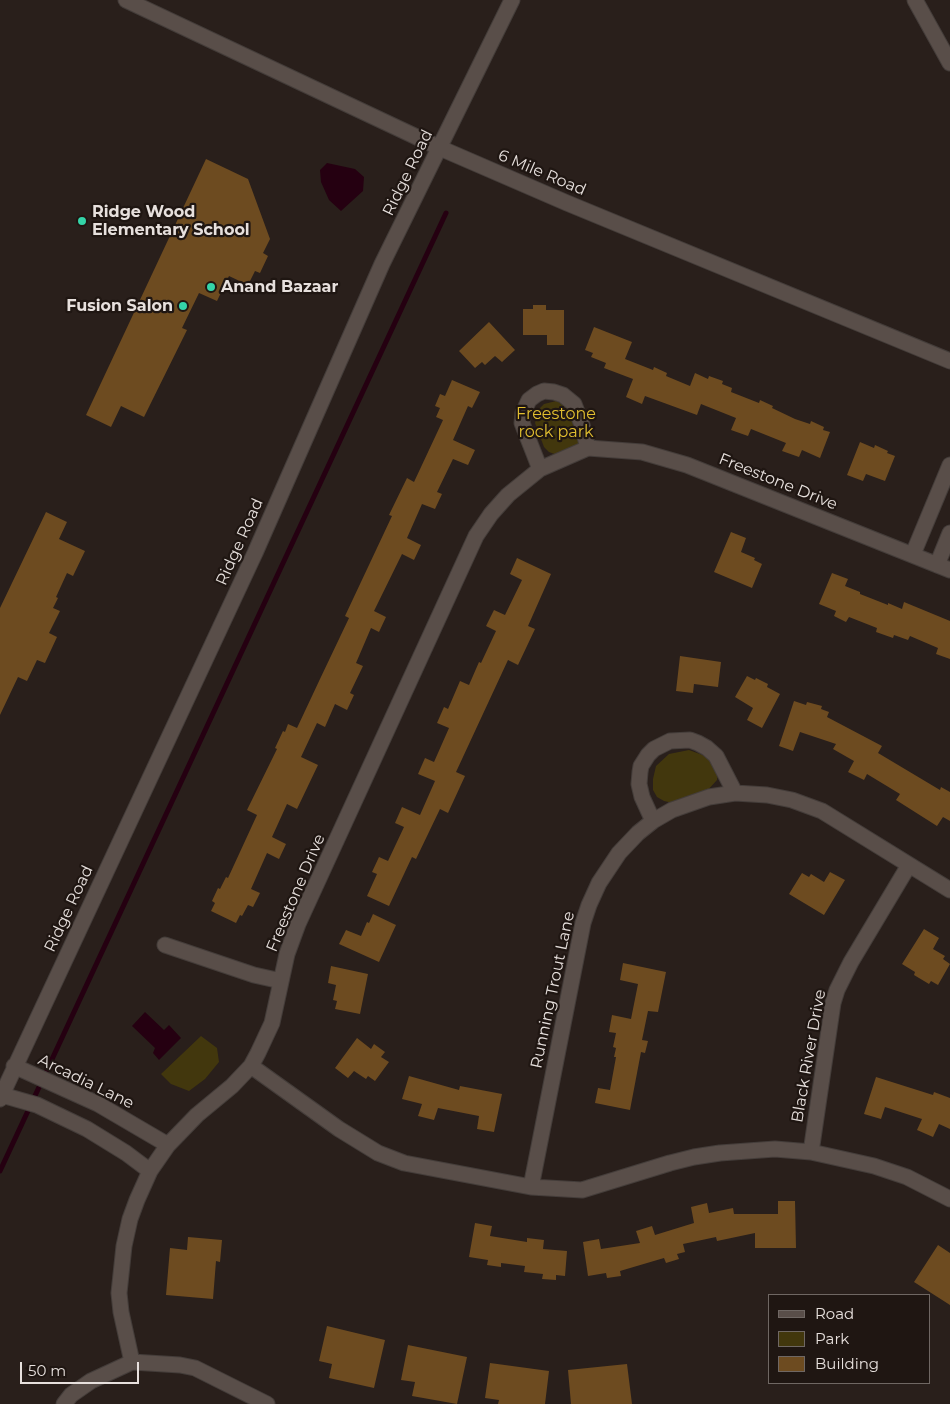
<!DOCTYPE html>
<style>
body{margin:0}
#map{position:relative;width:950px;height:1404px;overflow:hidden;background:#291f1b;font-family:Montserrat,sans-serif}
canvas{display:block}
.legend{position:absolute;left:768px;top:1294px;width:162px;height:90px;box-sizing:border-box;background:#1f1612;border:1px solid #6f6763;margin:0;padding:6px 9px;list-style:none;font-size:15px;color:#e7e0dd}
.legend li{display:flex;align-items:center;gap:10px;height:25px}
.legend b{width:25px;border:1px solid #6f6763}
.scale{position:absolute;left:20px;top:1362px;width:119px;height:22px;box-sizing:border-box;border:2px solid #e7e0dd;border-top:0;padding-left:6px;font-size:15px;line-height:18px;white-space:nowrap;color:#e7e0dd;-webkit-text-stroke:4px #1f1612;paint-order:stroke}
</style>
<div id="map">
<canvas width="950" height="1404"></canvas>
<ul class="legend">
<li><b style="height:6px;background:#594e49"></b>Road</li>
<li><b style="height:14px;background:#42370d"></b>Park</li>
<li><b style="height:14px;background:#6d4b20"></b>Building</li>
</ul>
<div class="scale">50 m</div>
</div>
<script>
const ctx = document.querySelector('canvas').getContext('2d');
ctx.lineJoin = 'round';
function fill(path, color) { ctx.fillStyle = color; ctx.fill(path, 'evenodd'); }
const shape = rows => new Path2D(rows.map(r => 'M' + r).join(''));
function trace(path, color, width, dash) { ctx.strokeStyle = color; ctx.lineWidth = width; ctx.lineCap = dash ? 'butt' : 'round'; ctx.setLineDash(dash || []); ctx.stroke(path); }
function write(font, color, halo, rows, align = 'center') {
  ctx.font = font + ' Montserrat,sans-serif'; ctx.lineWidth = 4.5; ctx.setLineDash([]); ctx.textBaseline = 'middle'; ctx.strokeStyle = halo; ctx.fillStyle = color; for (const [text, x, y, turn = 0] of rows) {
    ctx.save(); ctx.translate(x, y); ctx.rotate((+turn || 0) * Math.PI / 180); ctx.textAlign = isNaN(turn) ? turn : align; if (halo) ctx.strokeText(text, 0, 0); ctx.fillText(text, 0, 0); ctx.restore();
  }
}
const green = shape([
 [556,401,564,404,570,408,580,435,578,445,557,455,549,452,544,447,535,423,539,409,544,404],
 [689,750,708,757,718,773,717,780,706,792,673,803,664,801,657,797,653,790,653,779,656,766,669,754],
 [201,1036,217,1048,219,1062,205,1079,189,1091,171,1084,161,1074]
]);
const water = shape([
 [327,163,355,169,364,177,363,191,341,211,329,200,321,182,320,170],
 [145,1012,164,1030,169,1025,181,1038,159,1060,153,1053,155,1048,132,1026]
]);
const stream = shape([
 [0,1171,446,213]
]);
const building = shape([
 [206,159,248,179,270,239,263,253,268,256,260,273,255,271,248,285,229,276,217,301,199,293,182,328,187,330,144,417,121,406,111,427,86,415],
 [533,305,546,305,546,310,564,310,564,345,547,345,547,335,523,335,523,309,533,309],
 [489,322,515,350,502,362,495,356,485,365,482,362,475,368,459,351],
 [594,327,632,342,625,359,653,370,654,367,667,373,666,376,690,386,695,373,708,379,709,376,723,381,722,384,732,388,731,392,759,403,760,400,773,406,772,408,795,419,810,424,811,421,824,427,823,430,830,432,820,458,802,450,799,457,782,451,786,443,751,429,748,436,731,430,736,418,701,404,697,415,645,396,642,404,626,397,633,379,604,368,606,363,591,357,593,353,585,350],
 [452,380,480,392,472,408,468,406,453,440,475,450,468,465,453,459,437,492,442,494,435,509,422,504,407,538,421,545,414,560,402,554,374,611,386,617,379,632,371,628,356,663,363,666,350,693,354,695,347,710,335,704,325,727,317,723,301,757,318,765,297,809,287,804,272,837,286,844,279,859,267,853,251,889,260,893,253,907,248,905,242,916,240,915,236,923,211,911,215,903,212,901,218,888,220,889,226,877,228,878,257,815,247,810,277,749,275,748,283,731,285,732,288,724,297,728,320,679,349,618,345,616,392,516,389,515,407,478,414,482,443,420,436,417,440,408,435,406,440,394,445,396],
 [860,442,874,448,875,445,888,451,887,453,895,456,885,481,866,474,863,481,847,475],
 [46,512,67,522,59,539,85,551,73,576,67,573,56,597,58,598,53,608,60,611,49,633,57,637,45,663,37,660,27,681,18,677,0,715,0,608],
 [731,532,746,538,741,552,755,558,754,560,762,564,752,588,714,572],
 [517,558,551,574,528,626,535,629,518,665,508,660,456,772,465,776,448,813,440,809,416,859,412,857,389,906,367,896,377,874,372,872,379,857,388,861,404,827,395,823,402,807,420,815,435,781,418,774,425,758,434,762,449,728,437,723,444,707,448,709,460,681,469,685,479,662,481,663,496,631,486,626,494,610,505,615,522,580,510,574],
 [832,573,848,579,845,586,860,592,860,594,888,605,888,603,902,609,904,602,950,621,950,659,936,654,938,648,910,636,908,640,894,635,893,638,876,632,877,628,849,617,846,622,834,616,836,611,819,604],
 [680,656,721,662,718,687,694,684,693,693,676,691],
 [747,676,755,680,756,678,768,684,767,687,780,694,762,728,747,720,753,708,735,697],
 [794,701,806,705,807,702,822,706,821,709,829,712,827,717,882,746,878,753,940,790,941,787,950,792,950,821,943,817,937,826,896,800,900,794,867,774,864,780,848,772,854,761,833,749,836,744,800,732,793,751,779,746],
 [830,872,845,880,824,915,789,894,802,873,809,877,811,874,824,882],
 [373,914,396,925,379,962,339,944,346,930,361,936,367,922,369,923],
 [924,929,939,938,933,949,945,956,943,959,950,964,938,985,931,981,929,984,914,975,915,972,902,964],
 [623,963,666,972,658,1012,648,1011,642,1040,648,1041,645,1053,641,1052,630,1110,595,1103,598,1088,610,1090,616,1057,614,1057,616,1048,613,1047,616,1033,609,1032,612,1015,631,1019,638,984,620,980],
 [331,966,368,974,360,1014,335,1009,337,1001,333,1000,336,985,328,983],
 [357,1038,371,1049,374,1044,385,1052,381,1057,389,1062,375,1081,368,1076,366,1079,354,1071,348,1078,335,1068],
 [409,1076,459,1090,460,1086,502,1094,494,1132,477,1129,479,1116,438,1108,434,1120,418,1116,422,1104,402,1099],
 [876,1077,933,1095,934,1092,950,1098,950,1129,939,1124,933,1137,917,1130,922,1119,885,1107,881,1119,864,1114],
 [778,1201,795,1201,796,1248,755,1248,755,1233,717,1241,716,1237,683,1244,685,1252,677,1254,679,1259,666,1263,664,1258,620,1271,621,1276,607,1278,606,1273,588,1276,583,1242,599,1239,601,1249,640,1243,636,1231,652,1226,655,1235,694,1223,691,1207,707,1203,709,1213,733,1208,734,1214,778,1214],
 [475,1223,492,1226,490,1236,527,1242,527,1238,544,1240,543,1249,567,1251,565,1276,556,1275,556,1280,542,1279,543,1274,524,1272,525,1266,501,1263,501,1267,487,1265,488,1260,469,1257],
 [188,1237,222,1240,220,1262,216,1261,213,1299,166,1295,170,1248,187,1250],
 [938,1245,950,1253,950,1305,914,1282],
 [327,1326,385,1340,374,1388,329,1378,332,1364,319,1361],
 [408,1345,467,1357,457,1404,412,1396,415,1382,401,1380],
 [490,1363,549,1371,545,1404,498,1404,499,1400,485,1398],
 [627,1364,632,1404,571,1404,568,1370]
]);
const minor = shape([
 [126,0,440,148,567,203,950,361],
 [915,0,950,63],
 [540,469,522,423,523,413,529,400,537,394,544,391,554,392,563,395,574,404,582,425,588,448],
 [913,554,950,465],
 [937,565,950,533],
 [653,821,642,797,639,784,640,772,641,766,648,755,654,749,670,741,690,740,698,743,707,748,716,756,735,793],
 [165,945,254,975,281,981],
 [14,1066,98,1104,168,1145],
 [251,1066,339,1129,378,1153,404,1163,531,1187,582,1190,670,1163,694,1157,720,1153,775,1149,811,1152,874,1166,907,1177,950,1199],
 [2,1095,37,1105,87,1129,126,1153,150,1171],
 [0,1099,255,553,382,264,512,0],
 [811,1152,833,1003,837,990,851,962,909,865],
 [531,1187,583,923,589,905,599,883,619,853,638,833,653,821,672,810,709,797,735,793,767,795,792,800,822,811,950,890],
 [132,1362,121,1312,119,1293,124,1246,130,1219,137,1200,150,1171,168,1145,197,1115,232,1086,251,1066,258,1053,272,1023,287,954,298,924,476,536,491,514,508,495,540,469,588,448,642,452,687,465,950,570],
 [64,1404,71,1395,91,1381,132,1362,180,1365,195,1368,267,1404]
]);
const markers = [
 [82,221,5,"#34d4a8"],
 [211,287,5,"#34d4a8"],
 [183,306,5,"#34d4a8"]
];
const streetNames = [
 ["Ridge Road",408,173,-64],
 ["6 Mile Road",542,173,23],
 ["Freestone Drive",778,482,22],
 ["Ridge Road",240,542,-66],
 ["Freestone Drive",296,893,-67],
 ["Ridge Road",69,909,-65],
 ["Running Trout Lane",553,990,-78],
 ["Black River Drive",809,1056,-80],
 ["Arcadia Lane",86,1082,26]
];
const poiNames = [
 ["Ridge Wood",92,212],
 ["Elementary School",92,230],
 ["Anand Bazaar",221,287],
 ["Fusion Salon",173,306,"right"]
];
const parkNames = [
 ["Freestone",556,414],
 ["rock park",556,432]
];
fill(green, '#42370d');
fill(water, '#250011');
trace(stream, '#250011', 5);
fill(building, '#6d4b20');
trace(minor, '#443d3a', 17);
trace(minor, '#594e49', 15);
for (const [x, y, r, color] of markers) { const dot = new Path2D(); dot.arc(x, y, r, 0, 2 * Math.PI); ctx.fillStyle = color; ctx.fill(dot); trace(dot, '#1f1612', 2); }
write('16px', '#e7e0dd', '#1f1612', streetNames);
write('bold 16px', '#e7e0dd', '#1f1612', poiNames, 'left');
write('16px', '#e2bf30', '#1f1612', parkNames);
</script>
